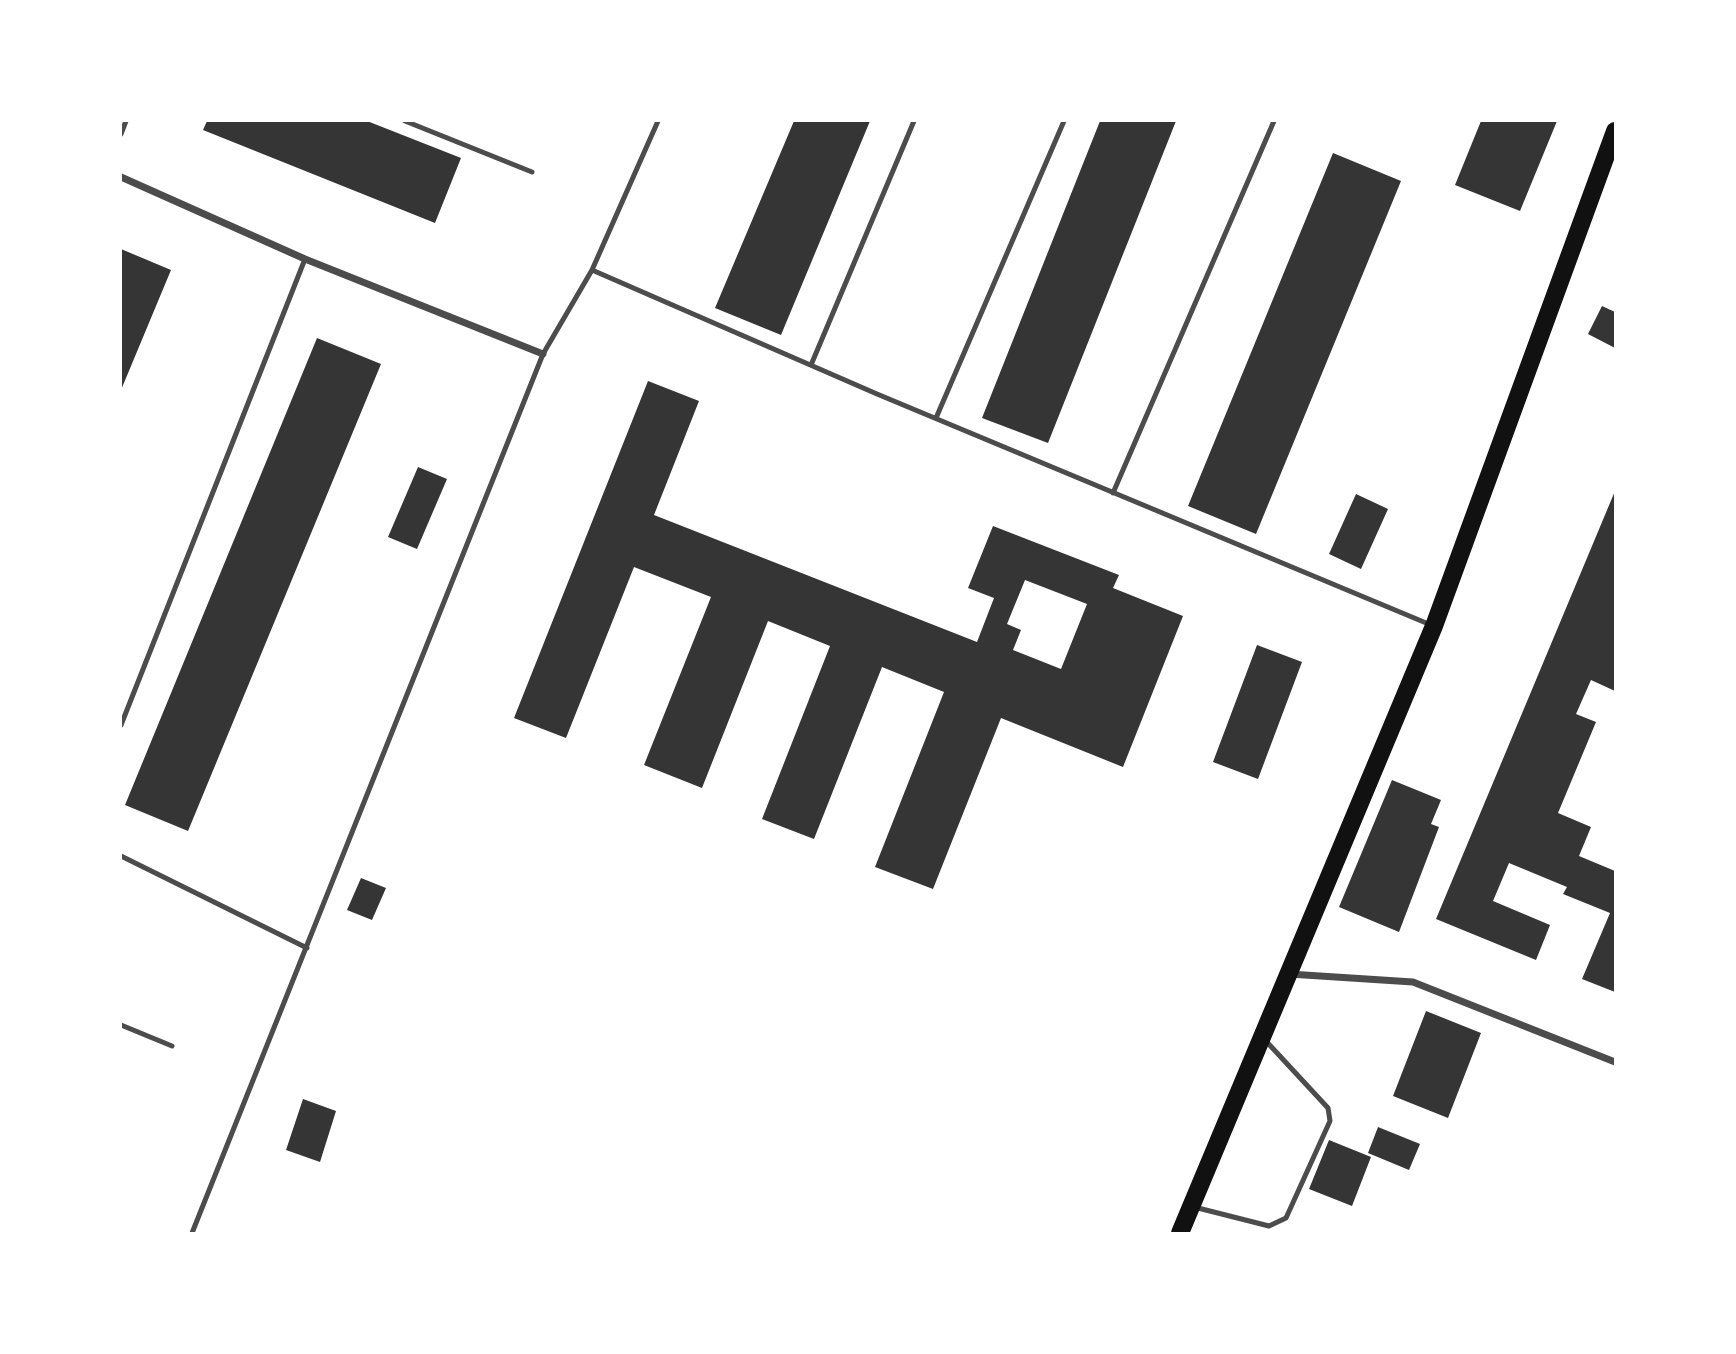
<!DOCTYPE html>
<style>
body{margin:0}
#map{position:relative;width:1736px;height:1354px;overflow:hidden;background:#fff;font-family:Barlow,sans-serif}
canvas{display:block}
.frame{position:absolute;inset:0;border:122px solid #fff;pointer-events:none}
</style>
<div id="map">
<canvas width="1736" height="1354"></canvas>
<div class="frame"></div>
</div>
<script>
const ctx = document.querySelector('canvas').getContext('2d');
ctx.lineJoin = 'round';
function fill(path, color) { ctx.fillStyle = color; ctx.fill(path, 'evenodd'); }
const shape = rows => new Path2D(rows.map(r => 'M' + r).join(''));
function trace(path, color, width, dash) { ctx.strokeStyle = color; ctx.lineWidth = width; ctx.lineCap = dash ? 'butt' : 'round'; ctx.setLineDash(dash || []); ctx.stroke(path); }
const building = shape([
 [207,121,367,121,461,158,435,223,203,130],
 [794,121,870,121,781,335,715,308],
 [1100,121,1176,121,1048,443,982,418],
 [1481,121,1557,121,1520,211,1455,185],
 [1333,153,1401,181,1256,534,1188,506],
 [121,249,171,270,121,390],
 [1602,306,1615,312,1615,348,1588,334],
 [317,338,381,364,188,831,125,805],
 [648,381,699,401,654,515,977,642,994,598,968,588,993,526,1119,575,1113,588,1183,616,1123,767,1001,718,933,889,875,867,944,692,882,667,814,839,762,819,830,646,768,621,702,788,644,765,711,597,634,567,566,738,514,718],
 [1025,580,1087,604,1061,669,1013,650,1021,630,1007,624],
 [418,467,447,479,417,549,388,537],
 [1615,491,1615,691,1591,680,1576,714,1596,722,1558,813,1591,827,1579,856,1615,871,1615,992,1582,979,1610,913,1563,894,1567,887,1509,863,1493,901,1550,925,1536,960,1436,919],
 [1356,494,1388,509,1361,569,1329,554],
 [1257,645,1302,662,1258,779,1213,762],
 [1392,780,1441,800,1431,824,1439,827,1399,932,1339,907],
 [361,878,386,888,372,920,347,910],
 [1426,1011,1481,1033,1448,1118,1393,1096],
 [303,1099,336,1111,320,1162,286,1150],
 [1378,1127,1420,1144,1409,1170,1368,1153],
 [1329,1140,1371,1157,1352,1206,1309,1189]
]);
const service = shape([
 [405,121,532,172],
 [121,134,126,121],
 [592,270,877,394,1431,625],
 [811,365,914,121],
 [936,418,1064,121],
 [1113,493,1274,121],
 [121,725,305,259],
 [121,856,307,948],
 [121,1025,172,1046],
 [1194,1207,1269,1226,1286,1218,1330,1121,1328,1108,1265,1040],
 [192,1233,543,354,592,270,658,121]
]);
const minor = shape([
 [121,177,305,259,543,354],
 [1289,974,1413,982,1615,1062]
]);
const primary = shape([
 [1180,1233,1434,626,1615,131]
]);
fill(building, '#353535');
trace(service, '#4c4c4c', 5);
trace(minor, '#4c4c4c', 7);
trace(primary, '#111', 18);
</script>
